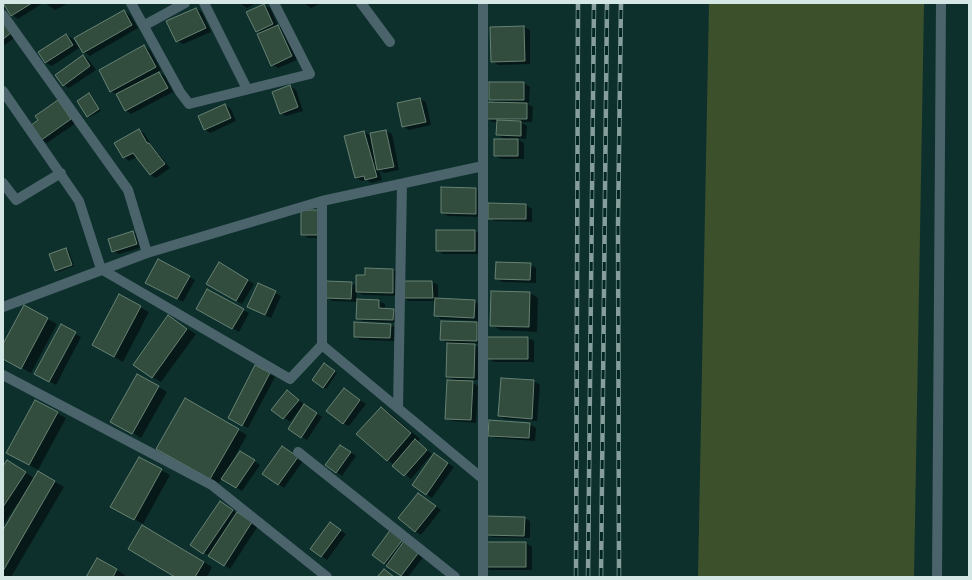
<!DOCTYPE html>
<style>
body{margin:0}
#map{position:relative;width:972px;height:580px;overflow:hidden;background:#0d302d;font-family:"Source Sans 3",sans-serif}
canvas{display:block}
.frame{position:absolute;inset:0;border:4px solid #d5e7e5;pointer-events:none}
</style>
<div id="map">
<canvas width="972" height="580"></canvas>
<div class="frame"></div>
</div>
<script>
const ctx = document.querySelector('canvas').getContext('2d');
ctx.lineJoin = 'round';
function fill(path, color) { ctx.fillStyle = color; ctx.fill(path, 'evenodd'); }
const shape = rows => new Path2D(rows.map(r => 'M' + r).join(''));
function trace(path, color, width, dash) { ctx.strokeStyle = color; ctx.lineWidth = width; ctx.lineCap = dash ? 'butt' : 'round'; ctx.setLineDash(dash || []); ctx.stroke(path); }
const green = shape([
 [709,3,924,3,914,577,698,577]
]);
const shadow = shape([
 [4,3,43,3,18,19,12,15],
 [45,3,69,3,55,10],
 [240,3,256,3,247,8],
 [304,3,321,3,311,8],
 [264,5,270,8,278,26,284,29,297,60,278,68,272,65,261,34,257,31],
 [196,9,202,12,211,32,183,44,177,41],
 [124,11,130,15,138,28,90,56,84,52],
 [3,20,16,37,3,46],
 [524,27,530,30,530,64,498,65,492,61],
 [66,35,72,38,79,48,52,66,46,63,39,52],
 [144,46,150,50,161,70,158,72,165,76,173,92,131,114,126,110,117,95,111,91],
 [83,56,89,60,96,70,69,88,63,85],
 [524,83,530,87,529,103,526,103,533,107,532,122,520,122,527,126,526,139,516,138,524,143,524,159,501,159,495,156,506,140,497,135,498,122,492,122,486,118,497,103,490,100],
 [290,86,296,90,303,111,286,116,280,113],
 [89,95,101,111,90,117,88,116],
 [420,99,426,102,431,125,409,130,403,126],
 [58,101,76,123,47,143,41,140],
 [225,105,231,109,236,121,210,133,205,129],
 [139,130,144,133,152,146,170,168,156,178,150,175,137,157,129,161,124,157],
 [386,131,392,134,399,170,384,173,379,170,382,180,372,183,366,180,362,181,356,178,345,137,364,132,372,136],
 [476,189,482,192,481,217,448,216,442,213],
 [489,204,526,205,532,209,532,222,495,221,489,218],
 [302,211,324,238,308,238,302,234],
 [475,231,481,235,481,254,443,254,437,250],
 [133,232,139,236,143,247,119,254,113,251],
 [66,249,69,251,74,266,58,272,55,270],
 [158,260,195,280,183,302,147,282],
 [219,264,254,284,242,304,208,284],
 [530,264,536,268,536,283,502,282,496,278],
 [393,270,399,273,398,296,363,295,357,292,356,300,379,301,385,304,385,309,393,310,399,313,399,323,363,321,357,318,358,302,332,301,326,297,351,283,357,286,366,276],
 [432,282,438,285,438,299,475,301,480,305,480,321,441,319,435,315,435,301,409,301,403,298],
 [258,284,281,296,271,318,254,310],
 [208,290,249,313,239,332,197,309],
 [530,293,538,298,537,332,500,330,491,325],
 [119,296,149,312,123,362,102,350],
 [24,306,57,324,31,373,3,358,3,346],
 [169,317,196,334,161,382,152,377],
 [442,322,477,323,483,327,482,344,472,343,481,349,479,380,461,380,461,382,472,382,478,386,476,423,452,421,446,418,456,381,447,376,448,343,441,339],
 [391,325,396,328,396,341,361,340,355,337],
 [62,326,81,337,56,385,36,374],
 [488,338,528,338,534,341,534,362,494,362,488,358],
 [327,365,337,373,326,389,313,380],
 [269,374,275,377,248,428,229,418],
 [502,379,534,381,540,385,537,421,505,419,499,416],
 [159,387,167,392,141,438,133,433],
 [287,392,304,404,290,422,273,409],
 [350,393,366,404,349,426,343,423],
 [185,399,247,435,230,465,232,466,246,455,260,465,242,491,222,478,219,483,157,448],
 [35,401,66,418,38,470,7,452],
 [381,408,390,413,420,439,417,442,432,454,411,479,388,460],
 [310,409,322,417,307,440,301,437],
 [530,424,536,428,535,441,495,438,489,435],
 [283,447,303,461,284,488,278,484],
 [346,449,356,456,342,476,336,472],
 [139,458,170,475,143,524,112,507],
 [440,458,454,467,432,498,413,485],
 [16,466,34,478,38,472,64,487,11,577,5,577,3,576,3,532,19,505,17,504,3,526,3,468],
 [419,494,441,510,421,535,415,531],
 [226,506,258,526,230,569,191,544],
 [524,518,530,521,530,538,492,537,486,534],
 [143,526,212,567,207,577,177,577],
 [336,527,346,534,327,560,312,549],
 [392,530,424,556,408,577,401,576,374,555],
 [485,543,526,543,532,547,532,570,490,570,484,566],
 [98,559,125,575,124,577,87,577]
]);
const building = shape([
 [3,3,32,3,11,16,3,3],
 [264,4,273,24,256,32,246,12,264,4],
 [196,8,206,28,176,42,166,21,196,8],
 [124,10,132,25,83,53,74,38,124,10],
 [3,21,11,33,3,39,3,21],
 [278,25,292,56,271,66,257,34,278,25],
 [524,26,525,61,491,62,490,27,524,26],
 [66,34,73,45,45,63,38,52,66,34],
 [144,45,156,67,110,92,99,70,144,45],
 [83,55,90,66,63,86,55,75,83,55],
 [159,72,168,88,125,111,116,94,159,72],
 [489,82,524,82,524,100,489,100,489,82],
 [290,85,298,107,280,114,272,92,290,85],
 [89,93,99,109,87,117,77,101,89,93],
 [420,98,426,122,402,127,397,103,420,98],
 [58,100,71,119,40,141,30,126,38,120,35,116,58,100],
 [485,102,527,103,527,119,485,119,485,102],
 [225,104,231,118,204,130,198,116,225,104],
 [497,120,521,121,521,136,496,135,497,120],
 [139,129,147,143,149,143,165,164,150,175,133,153,123,158,114,143,139,129],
 [386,130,394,167,377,170,370,133,386,130],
 [364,131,377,177,365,180,364,176,355,178,344,136,364,131],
 [494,139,518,139,518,156,494,156,494,139],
 [441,187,476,188,476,214,441,213,441,187],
 [488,203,526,204,526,219,488,219,488,203],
 [301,210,319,210,319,235,301,235,301,210],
 [436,230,475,230,475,251,436,251,436,230],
 [133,231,137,244,112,252,108,239,133,231],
 [66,248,72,265,55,271,49,254,66,248],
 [158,259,190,276,177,299,145,283,158,259],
 [219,262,248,280,236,301,206,284,219,262],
 [496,262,531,263,530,280,495,279,496,262],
 [365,268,393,269,393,293,356,292,356,275,365,275,365,268],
 [326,281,352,282,351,299,325,298,326,281],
 [402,281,432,281,433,298,402,298,402,281],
 [258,283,276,291,265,315,247,307,258,283],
 [207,289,244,309,232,329,196,309,207,289],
 [491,291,530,292,529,327,490,326,491,291],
 [119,294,141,306,114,357,92,345,119,294],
 [435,298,475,300,474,318,434,316,435,298],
 [357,299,379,300,379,308,394,309,393,320,356,319,357,299],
 [24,305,48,318,21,369,3,359,3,344,24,305],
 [168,315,187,329,152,378,133,365,168,315],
 [441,321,477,322,477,341,440,340,441,321],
 [354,322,391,324,390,338,354,337,354,322],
 [61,324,76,332,49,382,34,374,61,324],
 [487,337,528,337,528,359,487,359,487,337],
 [447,343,475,344,474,378,446,377,447,343],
 [324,363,335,371,323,388,312,380,324,363],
 [255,365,270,373,242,426,228,418,255,365],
 [137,374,159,386,132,434,110,422,137,374],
 [501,378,534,380,532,419,498,416,501,378],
 [447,380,473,381,471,420,445,419,447,380],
 [344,388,360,400,343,424,326,411,344,388],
 [287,390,299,400,283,419,271,410,287,390],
 [185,398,239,429,210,479,156,449,185,398],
 [35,400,58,412,29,465,6,453,35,400],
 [304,404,317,413,301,438,288,429,304,404],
 [381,407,411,433,387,461,356,434,381,407],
 [489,420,530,423,529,438,488,436,489,420],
 [415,439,427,450,404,476,392,466,415,439],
 [340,445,351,452,336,473,325,465,340,445],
 [282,446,298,457,278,485,262,474,282,446],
 [240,451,255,460,236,488,221,479,240,451],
 [434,453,448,463,426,495,412,485,434,453],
 [139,457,162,469,134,520,110,507,139,457],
 [7,460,26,472,3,507,3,466,7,460],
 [38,471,55,481,3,571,3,530,38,471],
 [418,493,436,506,415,532,398,518,418,493],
 [220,501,233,510,203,554,190,545,220,501],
 [237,512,252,522,224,566,208,556,237,512],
 [485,516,525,517,524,536,485,535,485,516],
 [330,522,341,530,321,557,310,549,330,522],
 [142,525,204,562,195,577,175,577,128,549,142,525],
 [391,529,404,538,384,564,372,555,391,529],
 [404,541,419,552,401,576,386,566,404,541],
 [484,542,526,542,526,567,483,567,484,542],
 [97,558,117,569,113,577,86,577,97,558],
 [384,569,394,577,377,577,384,569]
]);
const minor = shape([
 [131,3,180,92,189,104,310,74,274,3],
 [204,3,247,89],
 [361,3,390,42],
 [483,3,483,577],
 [3,15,128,190,147,253],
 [145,25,185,3],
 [3,91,79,201,101,269,290,379,322,345,322,201],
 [3,183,16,200,61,173],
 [3,307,147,253,322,201,483,166],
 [322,345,483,479],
 [3,375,212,485,327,577],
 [398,408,402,184],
 [298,452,455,577]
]);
const tertiary = shape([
 [937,577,941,3]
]);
const rail = shape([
 [576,577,578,3],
 [588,577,594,3],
 [601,577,607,3],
 [619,577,618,225,621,3]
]);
fill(green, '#3d502c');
fill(shadow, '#0007');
fill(building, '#324c3e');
trace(building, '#678273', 1);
trace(minor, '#4b636b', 10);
trace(tertiary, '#4b636b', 10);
trace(rail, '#869f9d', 4.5);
trace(rail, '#022624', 3, [9]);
</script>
